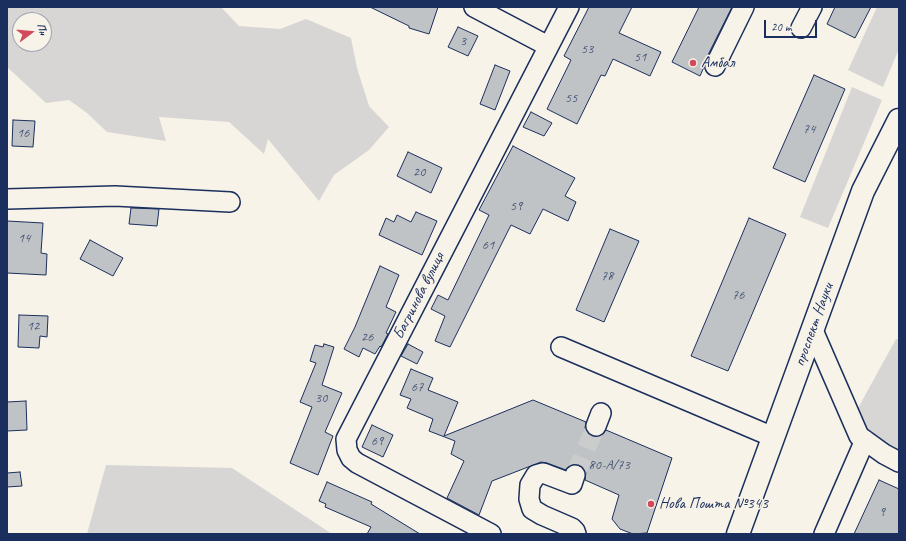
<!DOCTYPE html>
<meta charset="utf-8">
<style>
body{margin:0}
#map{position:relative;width:906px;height:541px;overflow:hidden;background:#f7f3e8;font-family:Caveat,sans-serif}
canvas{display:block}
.frame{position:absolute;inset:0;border:8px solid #1b2f5e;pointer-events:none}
.north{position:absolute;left:12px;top:12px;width:40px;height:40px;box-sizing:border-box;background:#f7f3e8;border:1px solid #9fa5b1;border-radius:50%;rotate:74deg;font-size:11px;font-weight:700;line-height:16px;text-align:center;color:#1b2f5e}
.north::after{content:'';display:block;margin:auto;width:14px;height:18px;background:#d1495b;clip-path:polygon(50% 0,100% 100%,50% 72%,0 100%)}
.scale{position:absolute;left:764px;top:20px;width:53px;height:18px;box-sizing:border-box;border:2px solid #1b2f5e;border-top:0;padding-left:5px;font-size:12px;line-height:14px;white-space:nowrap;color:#1b2f5e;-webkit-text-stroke:3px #f7f3e8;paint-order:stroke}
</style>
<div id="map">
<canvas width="906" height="541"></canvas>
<div class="frame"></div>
<div class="north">Пн</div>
<div class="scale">20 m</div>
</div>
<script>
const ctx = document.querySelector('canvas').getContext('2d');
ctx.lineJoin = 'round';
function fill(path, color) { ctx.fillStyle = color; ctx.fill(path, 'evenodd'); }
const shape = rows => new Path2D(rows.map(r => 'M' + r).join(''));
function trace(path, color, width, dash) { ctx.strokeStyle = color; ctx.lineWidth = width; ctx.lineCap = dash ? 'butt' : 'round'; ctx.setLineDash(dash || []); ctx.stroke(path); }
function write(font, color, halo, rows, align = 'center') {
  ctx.font = font + ' Caveat,sans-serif'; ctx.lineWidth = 3; ctx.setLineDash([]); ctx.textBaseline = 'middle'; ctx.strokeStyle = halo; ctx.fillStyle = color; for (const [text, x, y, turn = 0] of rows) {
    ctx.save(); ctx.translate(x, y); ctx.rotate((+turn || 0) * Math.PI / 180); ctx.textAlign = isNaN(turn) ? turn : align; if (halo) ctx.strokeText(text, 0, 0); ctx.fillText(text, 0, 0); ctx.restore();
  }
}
const green = shape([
 [7,7,221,7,239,26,280,29,306,19,351,38,357,68,369,106,389,127,369,150,334,175,319,201,268,139,264,154,229,122,159,117,166,141,107,132,87,113,69,100,46,103,7,67],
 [20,20,44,20,44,44,20,44],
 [877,7,899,7,899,49,883,87,848,70],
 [852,87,882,100,828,228,800,217],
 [896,339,899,340,899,456,870,440,857,410],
 [106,465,232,468,332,534,87,534]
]);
const building = shape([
 [370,7,438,7,429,34,409,28,409,26,370,7],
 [589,7,632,7,619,33,661,52,650,76,613,59,605,76,601,75,577,124,547,109,571,60,564,56,589,7],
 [699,7,732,7,705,61,704,67,700,76,672,62,699,7],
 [835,7,871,7,855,38,827,24,835,7],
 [458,27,478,36,468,56,448,47,458,27],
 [495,65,510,71,495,110,480,104,495,65],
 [814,75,845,89,805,182,773,168,814,75],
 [531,112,552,123,544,136,523,127,531,112],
 [13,120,35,121,33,147,12,146,13,120],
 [513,146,575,178,565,196,576,202,568,221,543,209,530,234,511,225,450,347,435,341,445,316,431,309,438,295,448,300,489,215,479,210,513,146],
 [408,152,442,168,431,193,397,176,408,152],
 [131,208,159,209,157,226,129,224,131,208],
 [416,212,437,221,422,255,379,235,386,218,394,222,397,215,411,222,416,212],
 [749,218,786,234,728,371,691,356,749,218],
 [7,221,43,223,41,253,47,254,46,275,7,273,7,221],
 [610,229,639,241,604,322,576,310,610,229],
 [90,240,123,258,113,276,80,259,90,240],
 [380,266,399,275,386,307,396,312,386,333,388,334,381,347,380,346,375,354,363,348,359,357,344,349,355,327,380,266],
 [19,315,48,316,47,337,40,336,39,348,18,347,19,315],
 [324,344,334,347,322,385,342,393,325,432,333,436,318,475,290,463,312,407,300,402,316,363,310,361,315,345,323,347,324,344],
 [408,344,423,352,417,364,401,356,408,344],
 [411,369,433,378,428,390,458,402,444,436,533,400,586,422,585,428,588,433,592,436,598,437,603,434,606,430,672,458,647,533,633,534,620,529,612,519,619,495,585,480,586,472,583,467,578,464,572,464,568,467,566,470,547,463,541,462,492,481,479,515,447,498,464,461,451,454,455,441,429,431,433,419,407,408,411,399,400,395,411,369],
 [26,401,27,430,7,431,7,402,26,401],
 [372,425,393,435,383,457,362,447,372,425],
 [20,472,22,486,7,487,7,473,20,472],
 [879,480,899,489,899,534,854,534,879,480],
 [327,482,372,502,371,504,420,534,367,534,371,527,325,507,326,504,319,501,327,482]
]);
const minorTunnel = shape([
 [575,475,596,426]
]);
const minor = shape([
 [474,7,548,46],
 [801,28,812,7],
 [715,66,744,7],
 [7,199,115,196,230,202],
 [812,328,859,436,884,454,899,462],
 [561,347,773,437],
 [596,426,601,413],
 [575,475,572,484,543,473,536,475,530,485,529,499,532,509,542,515,572,528,575,531,576,534],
 [491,534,357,463,351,458,347,450,346,439,569,7],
 [824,534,865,440]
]);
const major = shape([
 [738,534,863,191,899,120]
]);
const markers = [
 [693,63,4,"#d1495b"],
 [651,504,4,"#d1495b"]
];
const numberNames = [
 ["3",463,41],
 ["53",587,49],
 ["51",640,57],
 ["55",571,98],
 ["74",809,129],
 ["16",23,133],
 ["20",419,172],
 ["59",516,206],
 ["14",24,238],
 ["61",488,245],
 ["78",607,276],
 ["76",738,295],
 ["12",33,326],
 ["26",367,337],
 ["67",417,387],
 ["30",321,398],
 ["69",377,441],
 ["80-А/73",609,465],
 ["9",882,512]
];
const poiNames = [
 ["Амбал",701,63],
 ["Нова Пошта №343",659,504]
];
const streetNames = [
 ["Багринова вулиця",419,296,-63],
 ["проспект Науки",814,325,-70]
];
fill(green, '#d7d6d4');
fill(building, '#c0c3c5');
trace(building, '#1b2f5e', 1);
trace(minorTunnel, '#cbcccc', 19, [19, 10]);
trace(minor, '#1b2f5e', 22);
trace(major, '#1b2f5e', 25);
trace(minor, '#f7f3e8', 19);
trace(major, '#f7f3e8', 22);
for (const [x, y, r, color] of markers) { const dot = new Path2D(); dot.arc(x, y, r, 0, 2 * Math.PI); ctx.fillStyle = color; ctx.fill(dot); trace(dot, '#f7f3e8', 1.5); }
write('14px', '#445478', null, numberNames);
write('16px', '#1b2f5e', '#f7f3e8', poiNames, 'left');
write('16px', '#1b2f5e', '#f7f3e8', streetNames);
</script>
